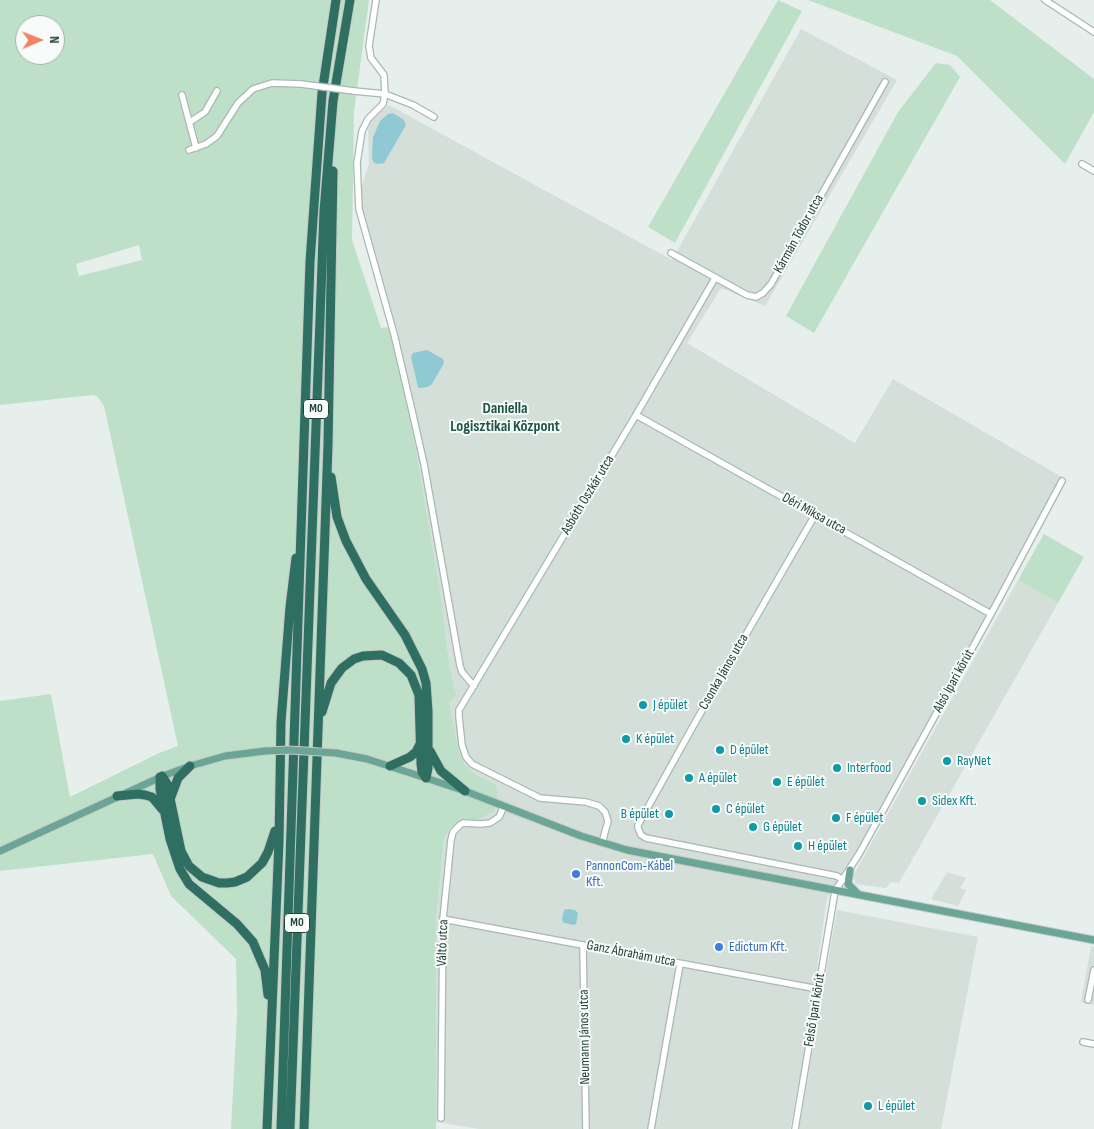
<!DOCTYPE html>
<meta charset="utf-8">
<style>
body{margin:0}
#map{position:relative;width:1094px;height:1129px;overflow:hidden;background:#e6efeb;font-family:"Sofia Sans Condensed",sans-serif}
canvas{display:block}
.north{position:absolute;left:15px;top:15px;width:50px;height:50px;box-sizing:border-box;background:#f7fbf9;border:1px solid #a3b1ad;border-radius:50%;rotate:89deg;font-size:14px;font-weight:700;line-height:20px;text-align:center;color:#24423a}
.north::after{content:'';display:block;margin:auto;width:18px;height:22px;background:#f4845f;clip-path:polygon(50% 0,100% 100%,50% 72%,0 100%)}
</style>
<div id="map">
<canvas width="1094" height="1129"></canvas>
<div class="north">N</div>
</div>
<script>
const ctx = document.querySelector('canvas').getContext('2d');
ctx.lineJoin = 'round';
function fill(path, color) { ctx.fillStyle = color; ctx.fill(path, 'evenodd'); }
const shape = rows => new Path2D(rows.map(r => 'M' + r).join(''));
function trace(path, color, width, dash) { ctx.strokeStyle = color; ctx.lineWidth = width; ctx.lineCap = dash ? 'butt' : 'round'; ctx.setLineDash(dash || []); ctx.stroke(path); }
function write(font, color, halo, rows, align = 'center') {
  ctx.font = font + ' "Sofia Sans Condensed",sans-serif'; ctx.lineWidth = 4; ctx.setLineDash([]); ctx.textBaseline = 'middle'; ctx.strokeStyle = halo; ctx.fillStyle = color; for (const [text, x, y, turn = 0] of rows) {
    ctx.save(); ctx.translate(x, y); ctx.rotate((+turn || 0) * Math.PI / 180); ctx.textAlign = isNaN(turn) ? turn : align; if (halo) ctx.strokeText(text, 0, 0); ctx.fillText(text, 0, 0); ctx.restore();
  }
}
const built = shape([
 [801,29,897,80,765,306,721,288,687,343,855,443,893,379,1062,477,858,849,843,870,827,898,806,1046,790,1129,479,1129,436,1122,436,923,444,839,450,828,464,819,477,820,495,784,475,774,465,765,459,752,455,735,449,702,457,696,450,669,440,590,415,444,390,327,355,207,369,164,368,130,372,120,389,105,672,260],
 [1018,580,1058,603,899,883,891,882,886,888,856,884,853,876],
 [947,872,966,878,960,888,966,890,958,906,931,899],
 [837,910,978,937,941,1129,799,1129],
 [1091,946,1094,947,1094,1005,1081,1002]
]);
const green = shape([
 [0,0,369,0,354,112,352,240,381,328,390,327,415,444,440,590,450,669,457,696,449,702,459,752,465,765,475,774,495,784,498,793,494,811,477,820,464,819,450,828,444,839,436,923,436,1129,231,1129,237,1015,236,959,171,896,153,854,0,871,0,701,51,694,70,797,159,753,178,746,104,406,97,396,93,395,0,405],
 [25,25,55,25,55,55,25,55],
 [139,245,142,260,79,276,76,264],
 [778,0,802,11,675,243,648,227],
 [808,0,990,0,1094,79,1094,112,1065,164,957,56],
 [936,63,950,65,960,77,814,333,786,316,898,112],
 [1044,534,1084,557,1058,603,1018,580]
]);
const water = shape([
 [393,113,404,120,406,125,384,163,378,164,374,163,372,158,373,137,380,121,388,114],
 [427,350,443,359,444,363,432,384,428,387,420,388,418,387,411,357,413,353],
 [568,909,575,910,578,913,576,924,574,925,564,923,562,920,564,910]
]);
const minor = shape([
 [376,0,369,46,371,58,384,75,385,94,383,104,368,119,362,131,357,163,359,209,394,334,412,411,424,464,460,666,462,672,474,686],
 [1045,0,1094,32],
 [354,91,385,94,413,105,434,117],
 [182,95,196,148],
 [190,122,205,112,217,91],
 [189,150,206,144,217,136,238,103,253,89,272,83,301,84],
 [1082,164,1094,171],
 [671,253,747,295,756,297,763,293,771,284,885,82],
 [636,415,991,614],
 [815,515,696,721,638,825,638,828,641,835,646,838,837,876,843,880],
 [602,843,608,821,605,812,599,806,586,802,540,798,472,764,466,757,462,745,459,717,459,710,636,415,715,278],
 [443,919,818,989],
 [583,945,586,1129],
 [1088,1000,1094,970],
 [1083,1042,1094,1044],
 [441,1118,443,919,451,840,453,832,460,825,463,823,480,824,490,823,499,817,504,806],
 [651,1129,680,964],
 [795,1129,835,891,859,854,991,614,1062,481]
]);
const major = shape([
 [336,753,367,759,426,778,465,791,581,836,627,850,1094,940],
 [0,851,163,776,190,766,225,756,265,751],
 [850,870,848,884,858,894]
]);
const highway = shape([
 [331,477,337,517,346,541,366,579,405,635,422,669,426,683,428,711,428,768,426,778],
 [322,712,331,683,342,668,354,659,363,656,382,655,399,663,411,675,419,695,421,764,422,772,426,778],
 [430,751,441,771,465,791],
 [390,766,410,757,416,752,421,742],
 [162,776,167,784,181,851,189,866,202,877,219,883,227,883,235,882,247,877,262,863,268,852,275,831],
 [160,777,160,789,170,839,180,869,189,884,237,924,253,942,265,970,268,995],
 [117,796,138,794,145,795,152,797,163,810],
 [171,797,178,778,190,766],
 [267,1129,279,841,281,722,290,607,296,558],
 [281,1129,310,262,322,93,336,0],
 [290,1129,324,211,333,101,350,0],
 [304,1129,328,445,333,171]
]);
const minorBridge = shape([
 [301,84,354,91]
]);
const majorBridge = shape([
 [265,751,289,750,336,753]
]);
const markers = [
 [643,705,5,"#0f9aa8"],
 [626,739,5,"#0f9aa8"],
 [720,750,5,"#0f9aa8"],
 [947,761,5,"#0f9aa8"],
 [837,768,5,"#0f9aa8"],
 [689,778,5,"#0f9aa8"],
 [777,782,5,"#0f9aa8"],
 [922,801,5,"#0f9aa8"],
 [716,809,5,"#0f9aa8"],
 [669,814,5,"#0f9aa8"],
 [836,818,5,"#0f9aa8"],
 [753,827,5,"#0f9aa8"],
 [798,846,5,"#0f9aa8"],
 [576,874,5,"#3f7fe0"],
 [719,947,5,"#3f7fe0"],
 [868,1106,5,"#0f9aa8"]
];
const shields = [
 [316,409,25],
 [297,923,25]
];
const shieldNames = [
 ["M0",316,409],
 ["M0",297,923]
];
const streetNames = [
 ["Kármán Tódor utca",799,234,-61],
 ["Asbóth Oszkár utca",588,495,-59],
 ["Déri Miksa utca",814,514,29],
 ["Csonka János utca",724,672,-60],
 ["Alsó Ipari körút",954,681,-61],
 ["Váltó utca",443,943,-88],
 ["Ganz Ábrahám utca",631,954,11],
 ["Felső Ipari körút",815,1010,-81],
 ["Neumann János utca",585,1037,-91]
];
const cultureNames = [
 ["J épület",653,705],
 ["K épület",636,739],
 ["D épület",730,750],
 ["RayNet",957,761],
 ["Interfood",847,768],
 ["A épület",699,778],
 ["E épület",787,782],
 ["Sidex Kft.",932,801],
 ["C épület",726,809],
 ["B épület",659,814,"right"],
 ["F épület",846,818],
 ["G épület",763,827],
 ["H épület",808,846],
 ["L épület",878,1106]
];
const shopNames = [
 ["PannonCom-Kábel",586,866],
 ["Kft.",586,882],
 ["Edictum Kft.",729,947]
];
const quarterNames = [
 ["Daniella",505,409],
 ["Logisztikai Központ",505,427]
];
fill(built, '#d4dfda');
fill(green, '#bfe0c8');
fill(water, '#8ec9d4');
trace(minor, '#a8b8b2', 8);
trace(major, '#c2cac8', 9);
trace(highway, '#c2cac8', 11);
trace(minor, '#fff', 5.5);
trace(major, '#6aa596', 7);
trace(highway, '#2f6f62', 9);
trace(minorBridge, '#a8b8b2', 8, []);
trace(majorBridge, '#c2cac8', 9, []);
trace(minorBridge, '#fff', 5.5);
trace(majorBridge, '#6aa596', 7);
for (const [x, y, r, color] of markers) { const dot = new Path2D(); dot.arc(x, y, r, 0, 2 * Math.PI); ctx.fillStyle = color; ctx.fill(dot); trace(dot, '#f7fbf9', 2); }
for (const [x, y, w] of shields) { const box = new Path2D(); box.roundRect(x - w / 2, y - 9.5, w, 19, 4); ctx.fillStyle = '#f7fbf9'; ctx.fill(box); trace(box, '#24423a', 1); }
write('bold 12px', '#24423a', null, shieldNames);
write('14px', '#24423a', '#f7fbf9', streetNames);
write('14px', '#0d838f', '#f7fbf9', cultureNames, 'left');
write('14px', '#366cbe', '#f7fbf9', shopNames, 'left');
write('bold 16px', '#1f5548', '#f7fbf9', quarterNames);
</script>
